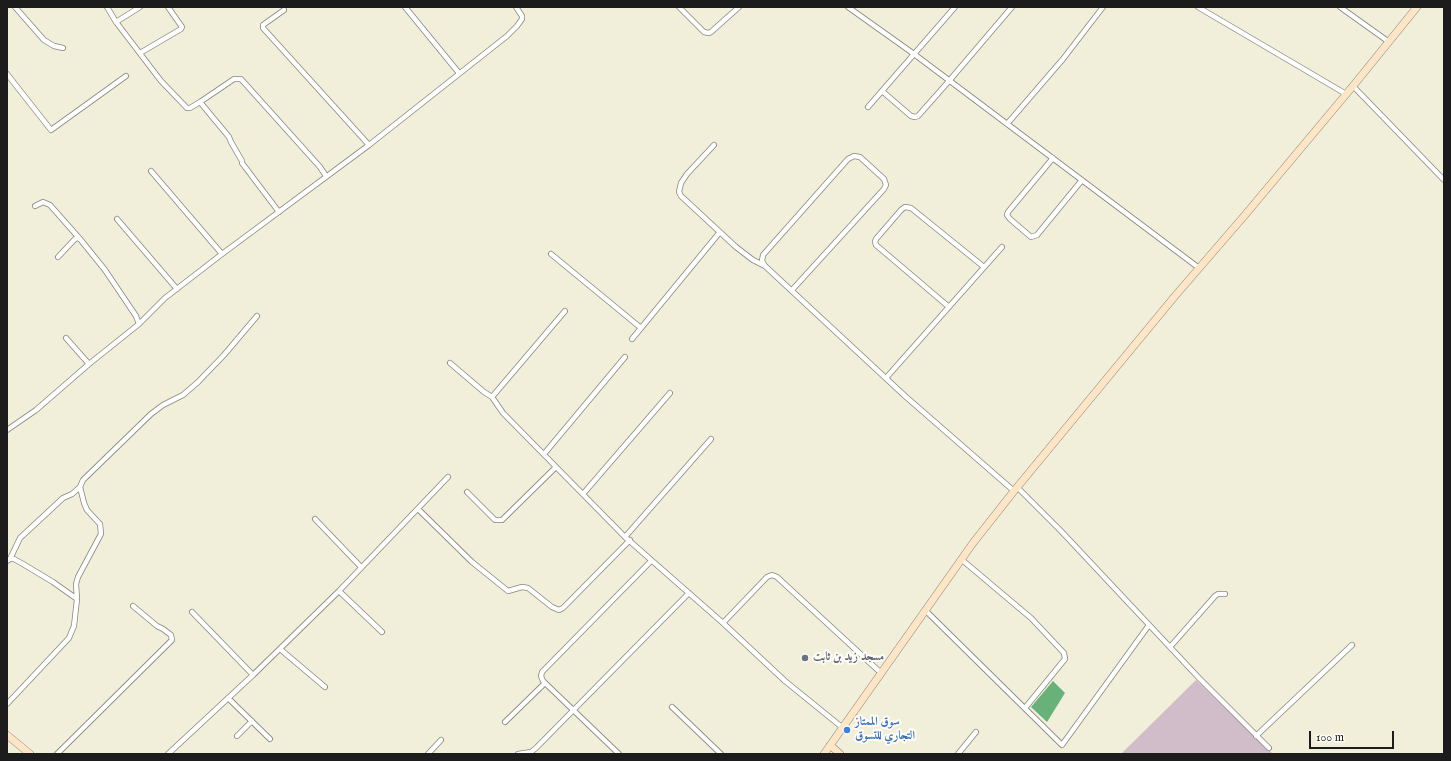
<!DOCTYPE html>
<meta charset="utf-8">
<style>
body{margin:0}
#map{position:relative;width:1451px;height:761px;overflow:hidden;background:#f1eed9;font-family:"IM FELL English",serif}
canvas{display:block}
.frame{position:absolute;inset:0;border:8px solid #1c1c1c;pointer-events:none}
.scale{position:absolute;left:1309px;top:731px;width:85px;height:18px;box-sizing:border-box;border:2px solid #1c1c1c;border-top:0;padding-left:5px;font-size:12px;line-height:14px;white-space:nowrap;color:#1c1c1c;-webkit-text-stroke:3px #fdfcf7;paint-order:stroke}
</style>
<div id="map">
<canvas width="1451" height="761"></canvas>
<div class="frame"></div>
<div class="scale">100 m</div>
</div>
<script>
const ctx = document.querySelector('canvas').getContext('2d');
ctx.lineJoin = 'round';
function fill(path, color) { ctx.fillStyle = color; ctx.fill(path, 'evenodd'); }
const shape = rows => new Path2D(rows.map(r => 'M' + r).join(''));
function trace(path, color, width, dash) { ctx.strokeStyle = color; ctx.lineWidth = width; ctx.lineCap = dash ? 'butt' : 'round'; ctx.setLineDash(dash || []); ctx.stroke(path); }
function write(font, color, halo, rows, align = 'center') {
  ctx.font = font + ' "IM FELL English",Amiri,serif'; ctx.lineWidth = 4; ctx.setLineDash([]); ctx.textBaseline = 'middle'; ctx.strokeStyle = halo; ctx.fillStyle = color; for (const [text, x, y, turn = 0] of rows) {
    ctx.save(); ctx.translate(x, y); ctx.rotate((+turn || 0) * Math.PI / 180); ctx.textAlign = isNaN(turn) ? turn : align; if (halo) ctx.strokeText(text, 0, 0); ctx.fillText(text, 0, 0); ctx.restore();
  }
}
const industrial = shape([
 [1196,680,1273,754,1121,754]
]);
const forest = shape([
 [1053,681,1065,693,1047,722,1031,707]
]);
const street = shape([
 [15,7,44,40,54,46,63,48],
 [107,7,116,22,161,81,187,108,190,108,200,102,234,79,241,79,320,167,326,176],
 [405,7,459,73],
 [679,7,704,32,709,33,711,32,739,7],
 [848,7,914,54,1199,268],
 [1198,7,1346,94],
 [1340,7,1389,42],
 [284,10,263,25,263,28,369,145],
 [116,22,140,7],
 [140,53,181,29,182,27,168,7],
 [7,74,51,130,126,76],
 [1353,86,1444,180],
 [882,91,911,116,915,117,918,116,949,81,1012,7],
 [200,102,229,137,231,142,242,161,242,163,279,212],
 [868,107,955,7],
 [1007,124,1063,59,1103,7],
 [714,145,687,174,681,183,679,192,681,196,736,247,753,260,765,266],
 [1053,158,1008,212,1007,215,1010,219,1031,237,1037,235,1082,180],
 [151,171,222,254],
 [35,206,43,202,50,205,80,239],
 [117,219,177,289],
 [551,254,641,328],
 [58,257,75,239,77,238,80,239,105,270,136,316,139,324],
 [792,290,884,189,886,185,884,179,860,157,854,156,848,159,763,255,762,261,765,266,905,396,1014,491],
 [949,307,876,245,875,242,876,239,901,210,905,207,911,208,984,267],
 [565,311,492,397,503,413,625,537,723,623,785,681,843,728],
 [66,338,89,364],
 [632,339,720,232],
 [450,363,484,392,492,397],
 [886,378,1002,247],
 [7,430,36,410,89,364,139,324,165,298,222,254,369,145,507,36,517,26,522,19,522,16,516,7],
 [544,454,625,357],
 [1017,487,1061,531,1199,678,1269,748],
 [467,492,495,520,502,520,556,467],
 [583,494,670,393],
 [418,509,472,562,508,591,522,587,528,588,552,607,559,610,563,608,630,540],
 [315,519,361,567],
 [625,537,711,439],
 [10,559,20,538,63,498,72,494,80,487],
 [961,559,1031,618,1064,653,1065,659,1025,708],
 [7,561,10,559,14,559,23,564,53,582,77,599],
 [339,591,382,632],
 [925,610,1062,745,1149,625],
 [192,612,253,675],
 [723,623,767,577,772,575,777,577,881,673],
 [1170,647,1215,596,1218,594,1225,594],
 [280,649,325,687],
 [228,698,270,739],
 [7,704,69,638,71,633,74,626,77,599,76,584,78,577,101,534,100,524,87,510,84,503,80,487,83,480,151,414,163,405,183,395,198,382,224,355,257,316],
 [672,707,721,754],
 [505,722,545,683],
 [237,736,252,721],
 [1256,736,1352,645],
 [57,754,172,640,171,635,163,629,157,626,133,606],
 [168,754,253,675,339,591,448,477],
 [428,754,441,740],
 [518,754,531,752,536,748,689,593],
 [619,754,543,681,541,676,542,672,651,561],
 [958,754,976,732]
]);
const secondary = shape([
 [7,735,30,754],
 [830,745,840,754],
 [824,754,973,543,1014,491,1175,296,1245,215,1353,86,1417,7]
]);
const markers = [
 [805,658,4,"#6b7280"],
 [847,730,4,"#3f7fe0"]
];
const worshipNames = [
 ["مسجد زيد بن ثابت",813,658]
];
const shopNames = [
 ["سوق الممتاز",855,723],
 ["التجاري للتسوق",855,737]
];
fill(industrial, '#d1bdc9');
fill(forest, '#68b27a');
trace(street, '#86857a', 6);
trace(secondary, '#86857a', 8);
trace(street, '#fff', 4.5);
trace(secondary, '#fde5c5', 7);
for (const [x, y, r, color] of markers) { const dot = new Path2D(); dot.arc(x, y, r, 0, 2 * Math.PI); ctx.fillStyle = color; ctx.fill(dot); trace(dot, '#fdfcf7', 1.5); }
write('bold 12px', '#5b616d', '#fdfcf7', worshipNames, 'left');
write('bold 12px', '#366cbe', '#fdfcf7', shopNames, 'left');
</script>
